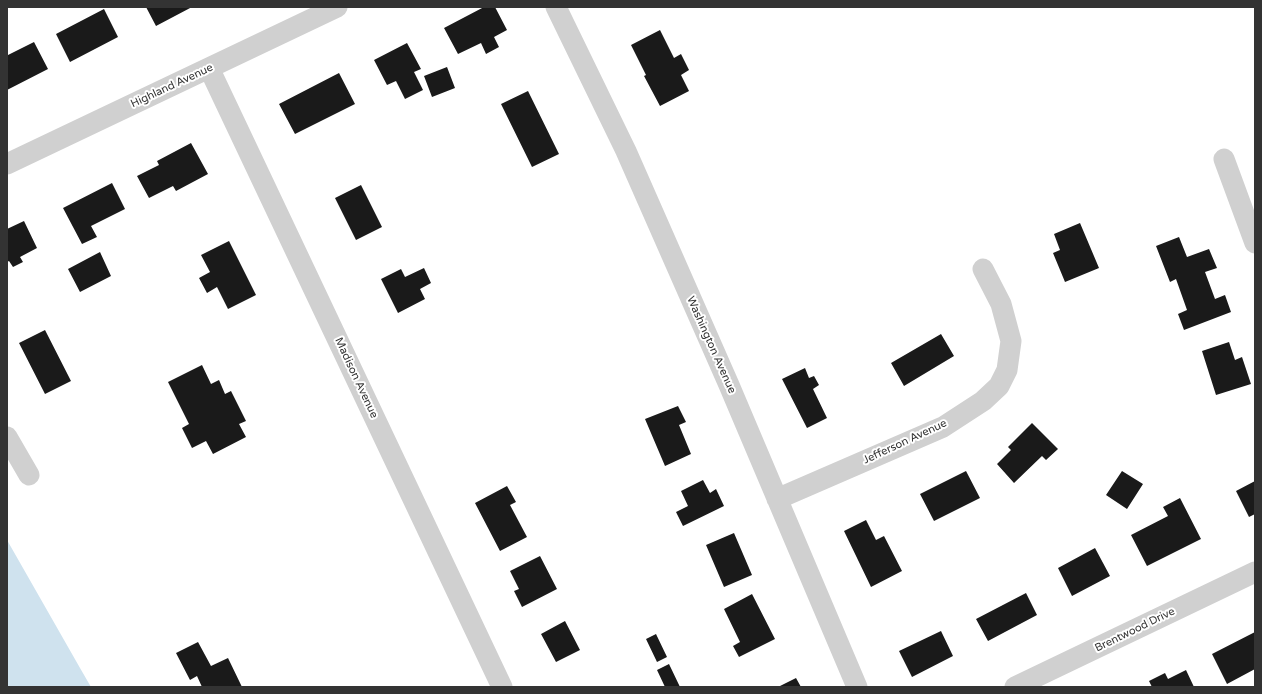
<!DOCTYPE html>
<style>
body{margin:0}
#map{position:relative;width:1262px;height:694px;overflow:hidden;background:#fff;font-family:"Varela Round",sans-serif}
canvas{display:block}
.frame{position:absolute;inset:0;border:8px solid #333;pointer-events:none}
</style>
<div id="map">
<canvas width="1262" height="694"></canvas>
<div class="frame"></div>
</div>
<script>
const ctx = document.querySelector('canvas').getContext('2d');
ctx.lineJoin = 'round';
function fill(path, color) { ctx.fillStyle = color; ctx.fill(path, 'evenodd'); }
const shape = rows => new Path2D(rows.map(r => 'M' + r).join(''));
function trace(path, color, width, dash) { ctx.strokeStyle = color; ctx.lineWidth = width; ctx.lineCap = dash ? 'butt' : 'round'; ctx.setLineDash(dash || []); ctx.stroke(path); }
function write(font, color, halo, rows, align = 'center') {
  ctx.font = font + ' "Varela Round",sans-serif'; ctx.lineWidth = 4; ctx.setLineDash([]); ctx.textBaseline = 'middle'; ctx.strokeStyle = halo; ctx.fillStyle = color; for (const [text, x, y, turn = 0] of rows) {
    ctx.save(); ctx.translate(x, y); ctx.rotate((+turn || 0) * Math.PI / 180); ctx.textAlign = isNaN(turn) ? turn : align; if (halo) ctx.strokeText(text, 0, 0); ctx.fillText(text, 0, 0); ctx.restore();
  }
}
const water = shape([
 [7,540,80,668,91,687,7,687]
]);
const building = shape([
 [146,7,192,7,156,26],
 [484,7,495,7,507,30,494,37,499,47,486,54,481,43,458,54,444,28],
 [104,9,118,37,70,62,56,34],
 [660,30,674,58,681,54,689,70,681,75,689,91,660,106,644,76,646,75,631,45],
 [34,42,48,69,7,90,7,53,8,55],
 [407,43,421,69,414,72,423,90,405,99,396,81,387,85,374,60],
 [447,67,455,88,432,97,424,76],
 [339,73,355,104,295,134,279,104],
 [528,91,559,154,532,167,501,104],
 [191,143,208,174,176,191,173,186,149,198,137,176,159,165,157,161],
 [112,183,125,209,91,226,97,237,82,244,63,208],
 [361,185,382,227,356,240,335,198],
 [24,221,37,248,20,257,23,262,13,267,9,261,7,262,7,229],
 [1080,223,1099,268,1065,282,1053,253,1060,250,1054,234],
 [1179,237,1187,257,1209,249,1217,268,1205,272,1215,299,1225,295,1231,312,1184,330,1178,314,1187,310,1176,279,1170,282,1156,246],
 [229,241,256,295,228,309,217,287,207,293,199,278,210,272,201,255],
 [100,252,111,276,80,292,68,269],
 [424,268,431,283,420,289,425,299,398,313,381,279,401,269,405,277],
 [45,330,71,381,45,394,19,343],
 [941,334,954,356,904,386,891,363],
 [1229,342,1235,360,1242,357,1251,384,1216,395,1202,351],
 [202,365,211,384,219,380,225,394,231,391,246,421,239,424,246,437,213,454,206,441,192,448,182,428,189,424,168,382],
 [805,368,809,378,814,376,819,385,813,389,827,418,807,428,782,379],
 [678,406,686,422,679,425,691,454,665,466,645,419],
 [1032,423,1058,449,1046,460,1042,456,1014,483,997,464,1011,450,1008,447],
 [966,471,980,498,934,521,920,494],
 [1122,471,1143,484,1127,509,1106,495],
 [703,480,710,493,716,489,724,506,683,526,676,512,688,506,681,491],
 [1255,481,1255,514,1249,517,1236,491],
 [507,486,516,502,510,505,527,537,500,551,475,503],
 [1180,498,1201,539,1147,566,1131,535,1168,516,1163,507],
 [866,520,876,540,884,536,902,571,871,587,844,531],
 [734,533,752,575,724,587,706,545],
 [1095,548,1110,576,1072,596,1058,568],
 [540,556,557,589,522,607,514,591,519,589,510,571],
 [1026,593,1037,615,988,641,976,619],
 [752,594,775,639,739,657,733,646,740,642,724,609],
 [565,621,580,650,556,662,541,634],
 [941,631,953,656,912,677,899,651],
 [1255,632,1255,669,1227,684,1212,654],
 [656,634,667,657,657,662,646,639],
 [198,642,211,666,228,658,242,687,202,687,197,676,190,680,176,653],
 [669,664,680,687,665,687,657,670],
 [1186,670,1194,687,1152,687,1149,681,1165,673,1168,679],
 [796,678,801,687,778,687]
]);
const minor = shape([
 [556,7,626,151,729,385,857,687],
 [209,68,502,687],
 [1224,159,1255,243],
 [7,164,337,7],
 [7,437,29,475],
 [777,499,943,427,983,401,999,386,1007,370,1011,341,1001,304,983,269],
 [1015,687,1255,572]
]);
const streetNames = [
 ["Highland Avenue",172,86,-25],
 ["Washington Avenue",711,345,66],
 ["Madison Avenue",356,378,65],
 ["Jefferson Avenue",905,442,-25],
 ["Brentwood Drive",1135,630,-26]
];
fill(water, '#cfe2ee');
fill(building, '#1a1a1a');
trace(minor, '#d0d0d0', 21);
write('11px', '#333', '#fff', streetNames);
</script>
